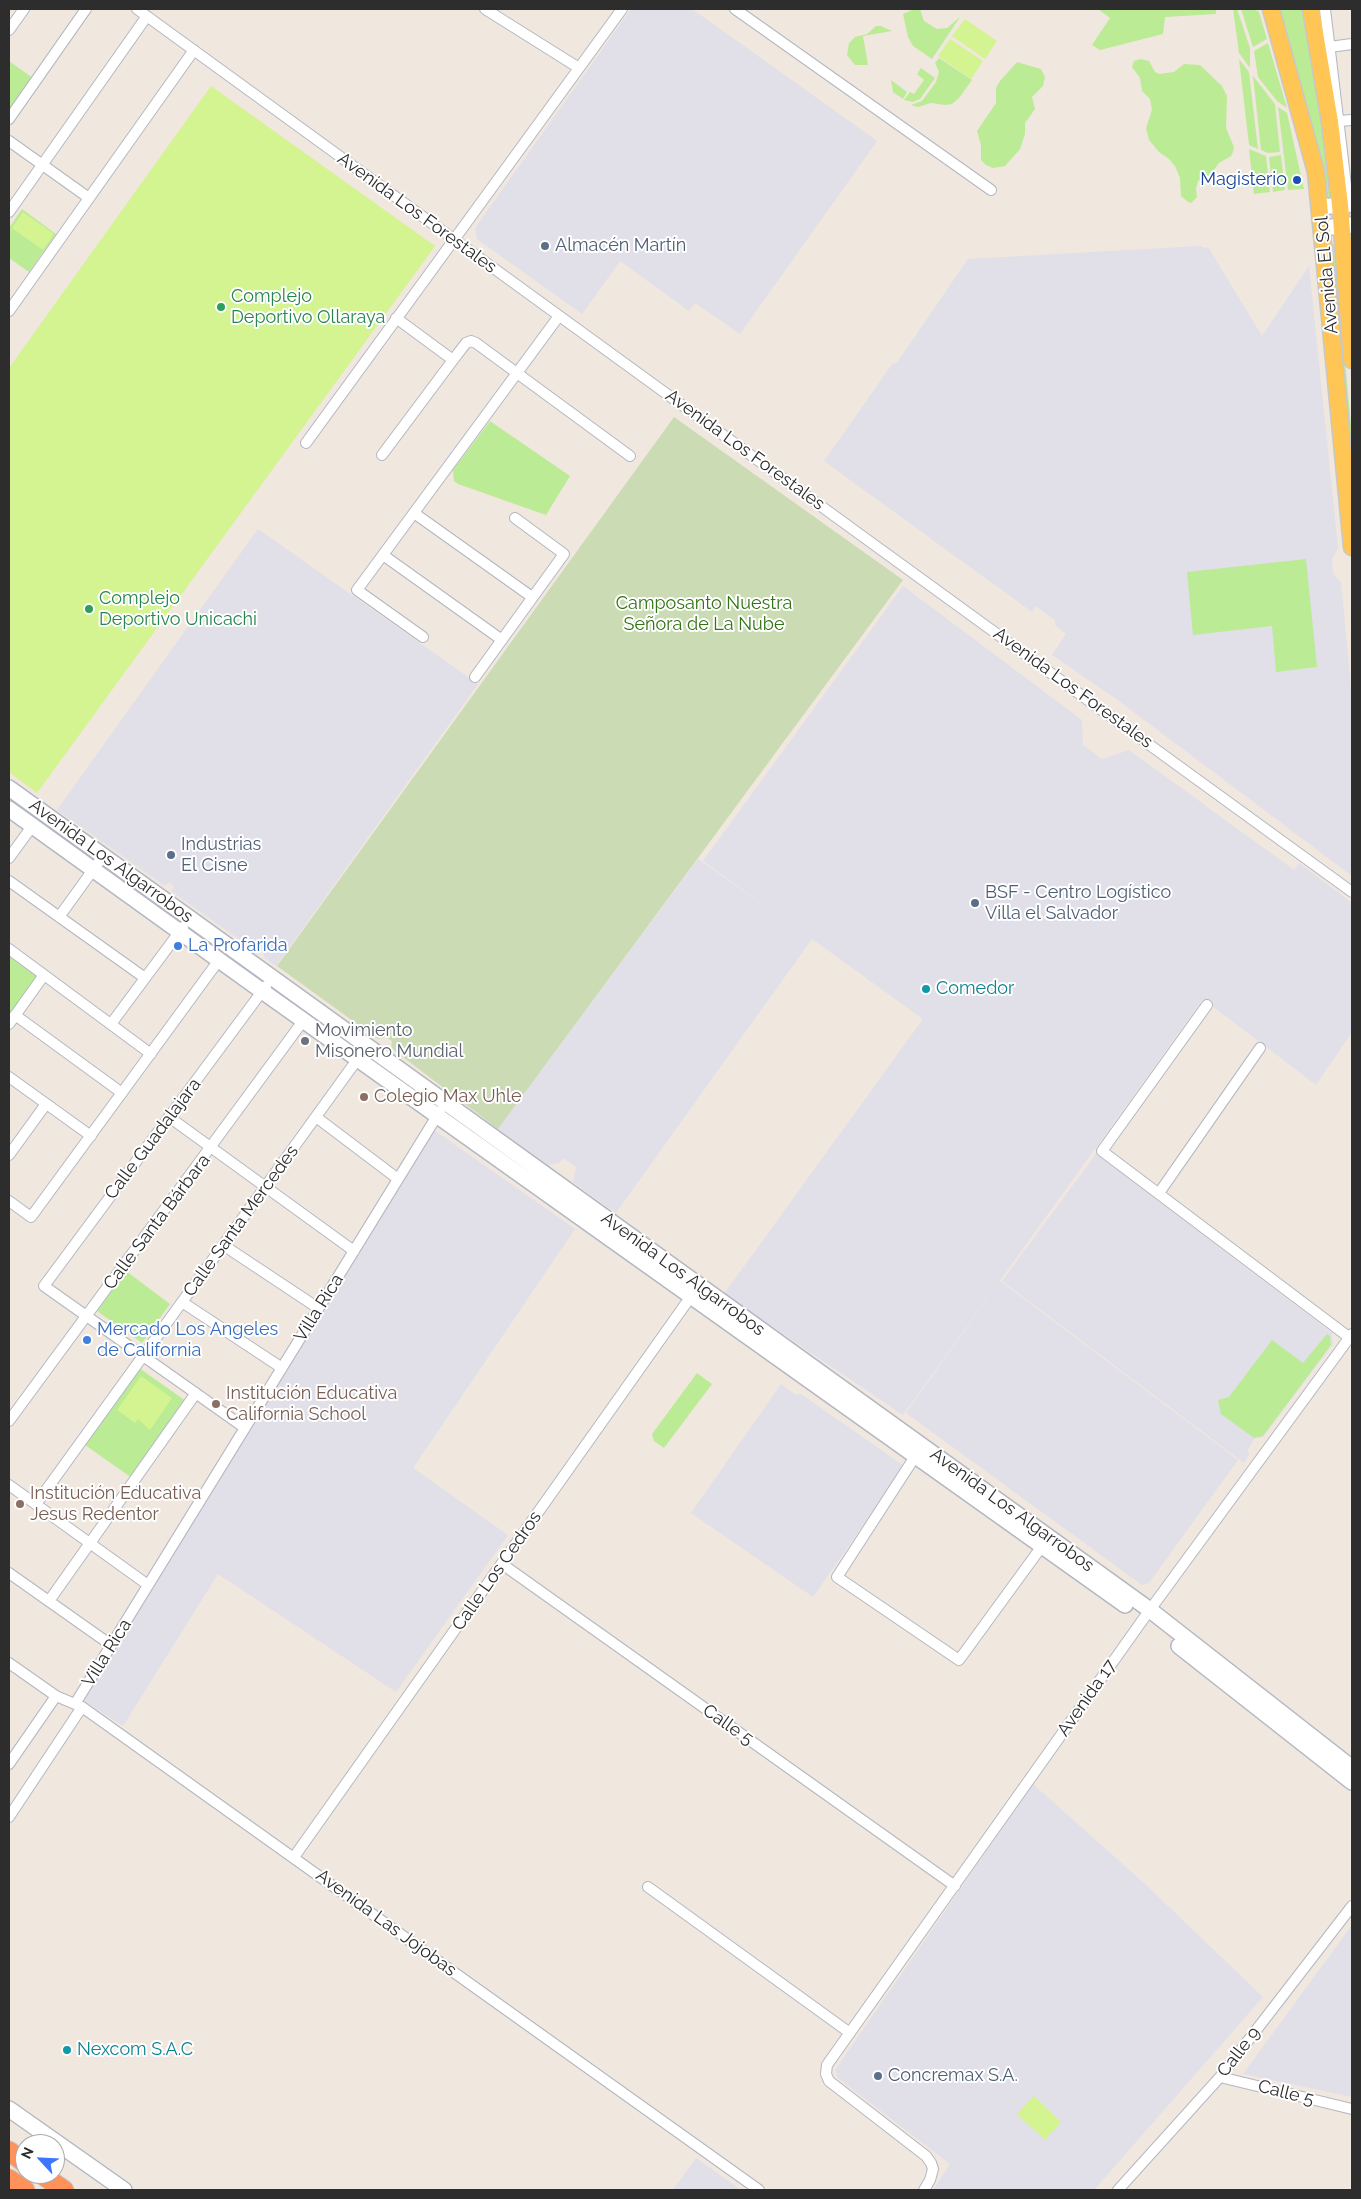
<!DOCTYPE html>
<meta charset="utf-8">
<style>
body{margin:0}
#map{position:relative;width:1361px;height:2199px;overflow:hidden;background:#f0e7df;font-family:Raleway,sans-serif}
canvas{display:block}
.frame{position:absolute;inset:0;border:10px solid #2d2d2d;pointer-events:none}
.north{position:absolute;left:15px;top:2134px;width:50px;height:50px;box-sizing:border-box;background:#fff;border:1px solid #ababab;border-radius:50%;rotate:295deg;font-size:14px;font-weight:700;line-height:20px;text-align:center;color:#2d2d2d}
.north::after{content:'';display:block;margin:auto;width:18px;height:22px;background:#3c75ff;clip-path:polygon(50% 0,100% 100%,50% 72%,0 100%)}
</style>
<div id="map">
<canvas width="1361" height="2199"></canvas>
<div class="frame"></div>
<div class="north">N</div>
</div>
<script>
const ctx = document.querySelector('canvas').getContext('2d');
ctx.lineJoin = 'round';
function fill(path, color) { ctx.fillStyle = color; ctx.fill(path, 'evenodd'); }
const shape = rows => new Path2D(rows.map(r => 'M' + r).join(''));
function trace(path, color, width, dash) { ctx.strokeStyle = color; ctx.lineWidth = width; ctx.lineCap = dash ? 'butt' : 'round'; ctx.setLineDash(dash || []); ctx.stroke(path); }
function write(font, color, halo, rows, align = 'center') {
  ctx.font = font + ' Raleway,sans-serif'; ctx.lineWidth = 4; ctx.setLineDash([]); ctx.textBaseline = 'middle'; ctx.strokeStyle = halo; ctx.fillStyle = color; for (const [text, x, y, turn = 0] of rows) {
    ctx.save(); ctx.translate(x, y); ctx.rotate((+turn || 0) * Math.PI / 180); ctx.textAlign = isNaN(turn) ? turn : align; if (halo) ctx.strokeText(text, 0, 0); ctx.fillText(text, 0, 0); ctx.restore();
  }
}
const industrial = shape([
 [631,9,692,9,877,141,740,334,695,303,689,311,620,261,582,314,477,239,475,228],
 [1200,246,1205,248,1208,247,1262,336,1309,266,1338,548,1332,559,1333,574,1341,582,1352,698,1352,876,1119,701,1052,655,1066,634,1055,625,1055,620,1036,606,1032,612,824,461,893,363,896,364,968,259],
 [258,529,478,684,276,966,264,957,263,949,258,946,250,947,171,891,174,886,169,882,165,886,57,810],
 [903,586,1082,720,1083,745,1102,759,1129,750,1294,870,1299,863,1352,903,1352,1032,1316,1085,1203,999,903,1415,724,1294,923,1019,812,939,616,1213,573,1182,576,1167,563,1158,559,1163,548,1165,498,1129,698,859,786,921,703,861],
 [434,1130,575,1229,413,1468,508,1535,396,1692,218,1574,123,1726,84,1701],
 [1096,1154,1332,1333,1333,1344,1263,1437,1255,1438,1248,1449,1249,1455,1244,1463,1002,1281],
 [1000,1281,1238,1460,1149,1583,1142,1585,906,1413],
 [781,1384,796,1395,801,1394,904,1466,813,1597,691,1513],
 [1033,1784,1145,1884,1263,1997,1094,2190,933,2190,950,2164,838,2078,835,2070],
 [1352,1925,1352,2097,1243,2074],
 [696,2158,741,2190,673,2190]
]);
const green = shape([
 [914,9,920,9,924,21,937,29,947,28,960,17,932,59,913,46,908,37,903,14],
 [1098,9,1216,9,1216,14,1165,17,1163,34,1100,50,1092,45,1110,18],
 [1233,9,1237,9,1250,48,1250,68,1239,53],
 [1241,9,1254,9,1259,12,1267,39,1253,47],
 [1277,9,1305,9,1323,119,1331,199,1325,201],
 [876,26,881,26,892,31,863,36,868,65,855,65,847,55,849,43,855,37,867,34],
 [1268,43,1287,108,1277,101,1258,77,1254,51],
 [939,58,972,80,959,98,952,104,945,105,931,103,918,107,911,105,922,101,936,82,939,72,935,63],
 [1140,59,1149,61,1155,72,1159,74,1174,72,1184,64,1200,65,1222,86,1227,96,1226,128,1234,147,1233,152,1231,156,1219,163,1210,175,1198,181,1196,189,1197,197,1191,203,1188,202,1181,196,1180,178,1175,166,1169,159,1159,152,1149,140,1146,128,1152,110,1150,99,1142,91,1140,78,1132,67,1134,61],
 [1239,59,1249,72,1258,149,1249,145],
 [9,61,33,78,9,113],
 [1017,62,1041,69,1045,77,1043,86,1032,97,1035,109,1025,123,1025,134,1020,149,1005,166,993,168,986,165,981,160,981,145,977,131,996,103,996,88,1000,81],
 [921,68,935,78,920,99,913,102,904,100,910,92,914,94,924,80,917,74],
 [1253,76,1275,104,1280,152,1268,153,1261,150],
 [891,80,907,92,903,99,893,92],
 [1278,107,1287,113,1304,189,1288,190],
 [1249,149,1266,156,1270,192,1254,194],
 [1281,155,1285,190,1273,192,1269,157],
 [22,209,56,234,29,272,9,258,9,228],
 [1334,244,1352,435,1352,499,1327,245],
 [490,421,570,476,546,515,458,484,454,481,453,470],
 [1306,559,1317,667,1276,672,1272,626,1193,635,1187,572],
 [9,955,39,977,9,1017],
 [126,1271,170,1304,142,1343,97,1311],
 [1327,1334,1330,1336,1331,1345,1263,1436,1254,1438,1221,1414,1218,1400,1229,1397,1272,1340,1303,1363],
 [139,1368,186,1401,132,1478,85,1445],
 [697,1373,712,1384,664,1448,654,1441,652,1434]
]);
const cemetery = shape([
 [674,417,903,580,498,1129,391,1048,392,1041,386,1037,378,1039,277,966]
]);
const pitch = shape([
 [965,19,997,41,985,59,952,36],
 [950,39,983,61,971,79,938,56],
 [211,86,435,246,37,793,9,772,9,368],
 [23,212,54,234,43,250,12,228],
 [141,1376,172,1398,150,1430,138,1419,135,1423,117,1410],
 [1034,2096,1061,2122,1045,2140,1017,2114]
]);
const street = shape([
 [137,9,1352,892],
 [485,9,579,68],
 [735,9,991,190],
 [1325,9,1347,194,1340,204],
 [9,30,24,9],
 [1329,47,1352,44],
 [9,119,86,9],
 [1339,121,1352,120],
 [9,141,89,198],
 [9,212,147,16],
 [9,311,194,50],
 [396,318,453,360],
 [306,443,622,9],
 [382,455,453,360,466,343,471,341,476,343,630,456],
 [414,513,532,597],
 [383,555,502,640],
 [423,637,357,590,559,316],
 [475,677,564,554,515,518],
 [9,858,33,825],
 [9,881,145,978],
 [59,917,103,856],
 [9,949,151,1054],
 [1207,1005,1102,1151,1350,1338],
 [15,1015,122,1093],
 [9,1024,44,975],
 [111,1024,183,927],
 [9,1077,91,1136],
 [169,1117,354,1251],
 [316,1117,398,1179],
 [9,1155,46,1104],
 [1159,1193,1260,1048],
 [9,1201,31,1217,219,960],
 [223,1245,318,1308],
 [182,1302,282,1368],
 [9,1421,303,1021],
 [245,1428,44,1286,266,986],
 [918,1452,837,1577,959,1660,1045,1542],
 [9,1485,148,1585],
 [36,1504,367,1046],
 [502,1564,955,1886],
 [9,1573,111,1645],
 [49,1601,196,1393],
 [9,1663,56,1696,82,1707,759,2190],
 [75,1704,440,1111],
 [9,1764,56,1696],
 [9,1817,82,1707],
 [294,1857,694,1292],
 [648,1887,850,2033],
 [1220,2077,1352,2109],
 [924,2190,930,2180,933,2169,931,2163,926,2156,829,2081,826,2074,827,2065,1144,1618,1352,1334],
 [1118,2190,1220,2077,1352,1906]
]);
const secondary = shape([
 [1320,207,1352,204],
 [1322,228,1352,225],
 [9,788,1150,1610,1352,1768],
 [9,809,262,991,1125,1605],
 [1179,1646,1352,1782],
 [9,2109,124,2190]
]);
const primary = shape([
 [1271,9,1316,172,1352,547],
 [1311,9,1330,122,1340,205,1352,360]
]);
const highway = shape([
 [9,2151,25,2163],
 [41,2174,64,2190],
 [9,2179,25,2190]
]);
const markers = [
 [1297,180,5,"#1a4fb4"],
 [545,246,5,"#5c6f8a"],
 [221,307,5,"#2e9e5b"],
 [89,609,5,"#2e9e5b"],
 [171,855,5,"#5c6f8a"],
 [975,903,5,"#5c6f8a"],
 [178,946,5,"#3f7fe0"],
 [926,989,5,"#0f9aa8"],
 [305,1041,5,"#6b7280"],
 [364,1097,5,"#8d6e63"],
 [87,1340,5,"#3f7fe0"],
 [216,1404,5,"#8d6e63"],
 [20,1504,5,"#8d6e63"],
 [67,2050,5,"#0f9aa8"],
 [878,2076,5,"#5c6f8a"]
];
const transitNames = [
 ["Magisterio",1287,180]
];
const streetNames = [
 ["Avenida Los Forestales",417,213,36],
 ["Avenida El Sol",1327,275,-95],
 ["Avenida Los Forestales",745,450,36],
 ["Avenida Los Forestales",1073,688,36],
 ["Avenida Los Algarrobos",111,861,36],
 ["Calle Guadalajara",153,1139,-53],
 ["Calle Santa Mercedes",241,1221,-54],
 ["Calle Santa Bárbara",157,1222,-53],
 ["Avenida Los Algarrobos",683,1274,36],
 ["Villa Rica",319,1308,-58],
 ["Avenida Los Algarrobos",1012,1510,36],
 ["Calle Los Cedros",497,1571,-55],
 ["Villa Rica",107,1653,-58],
 ["Avenida 17",1087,1698,-55],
 ["Calle 5",728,1725,35],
 ["Avenida Las Jojobas",386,1923,36],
 ["Calle 9",1239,2052,-52],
 ["Calle 5",1286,2093,14]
];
const serviceNames = [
 ["Almacén Martín",555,246],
 ["Industrias",181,845],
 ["El Cisne",181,866],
 ["BSF - Centro Logístico",985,893],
 ["Villa el Salvador",985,914],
 ["Concremax S.A.",888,2076]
];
const leisureNames = [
 ["Complejo",231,297],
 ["Deportivo Ollaraya",231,318],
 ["Complejo",99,599],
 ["Deportivo Unicachi",99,620]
];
const parkNames = [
 ["Camposanto Nuestra",704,604],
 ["Señora de La Nube",704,625]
];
const shopNames = [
 ["La Profarida",188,946],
 ["Mercado Los Angeles",97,1330],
 ["de California",97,1351]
];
const cultureNames = [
 ["Comedor",936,989],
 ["Nexcom S.A.C",77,2050]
];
const worshipNames = [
 ["Movimiento",315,1031],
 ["Misonero Mundial",315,1052]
];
const educationNames = [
 ["Colegio Max Uhle",374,1097],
 ["Institución Educativa",226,1394],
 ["California School",226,1415],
 ["Institución Educativa",30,1494],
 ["Jesus Redentor",30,1515]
];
fill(industrial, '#e1dfe8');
fill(green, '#bceb96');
fill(cemetery, '#cbdbb4');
fill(pitch, '#d4f391');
trace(street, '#b3b7c2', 12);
trace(secondary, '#b3b7c2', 18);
trace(primary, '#c8c8c8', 19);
trace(highway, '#c8c8c8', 21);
trace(street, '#fff', 10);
trace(secondary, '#fff', 15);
trace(primary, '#ffc655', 16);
trace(highway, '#ff915a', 19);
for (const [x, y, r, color] of markers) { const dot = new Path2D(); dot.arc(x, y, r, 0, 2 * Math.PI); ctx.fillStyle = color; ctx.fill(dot); trace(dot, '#fff', 2); }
write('18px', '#164399', '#fff', transitNames, 'right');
write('18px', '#2d2d2d', '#fff', streetNames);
write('18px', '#4e5e75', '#fff', serviceNames, 'left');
write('18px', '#27864d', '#fff', leisureNames, 'left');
write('18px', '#317413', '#fff', parkNames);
write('18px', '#366cbe', '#fff', shopNames, 'left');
write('18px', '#0d838f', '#fff', cultureNames, 'left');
write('18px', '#5b616d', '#fff', worshipNames, 'left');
write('18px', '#785e54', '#fff', educationNames, 'left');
</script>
